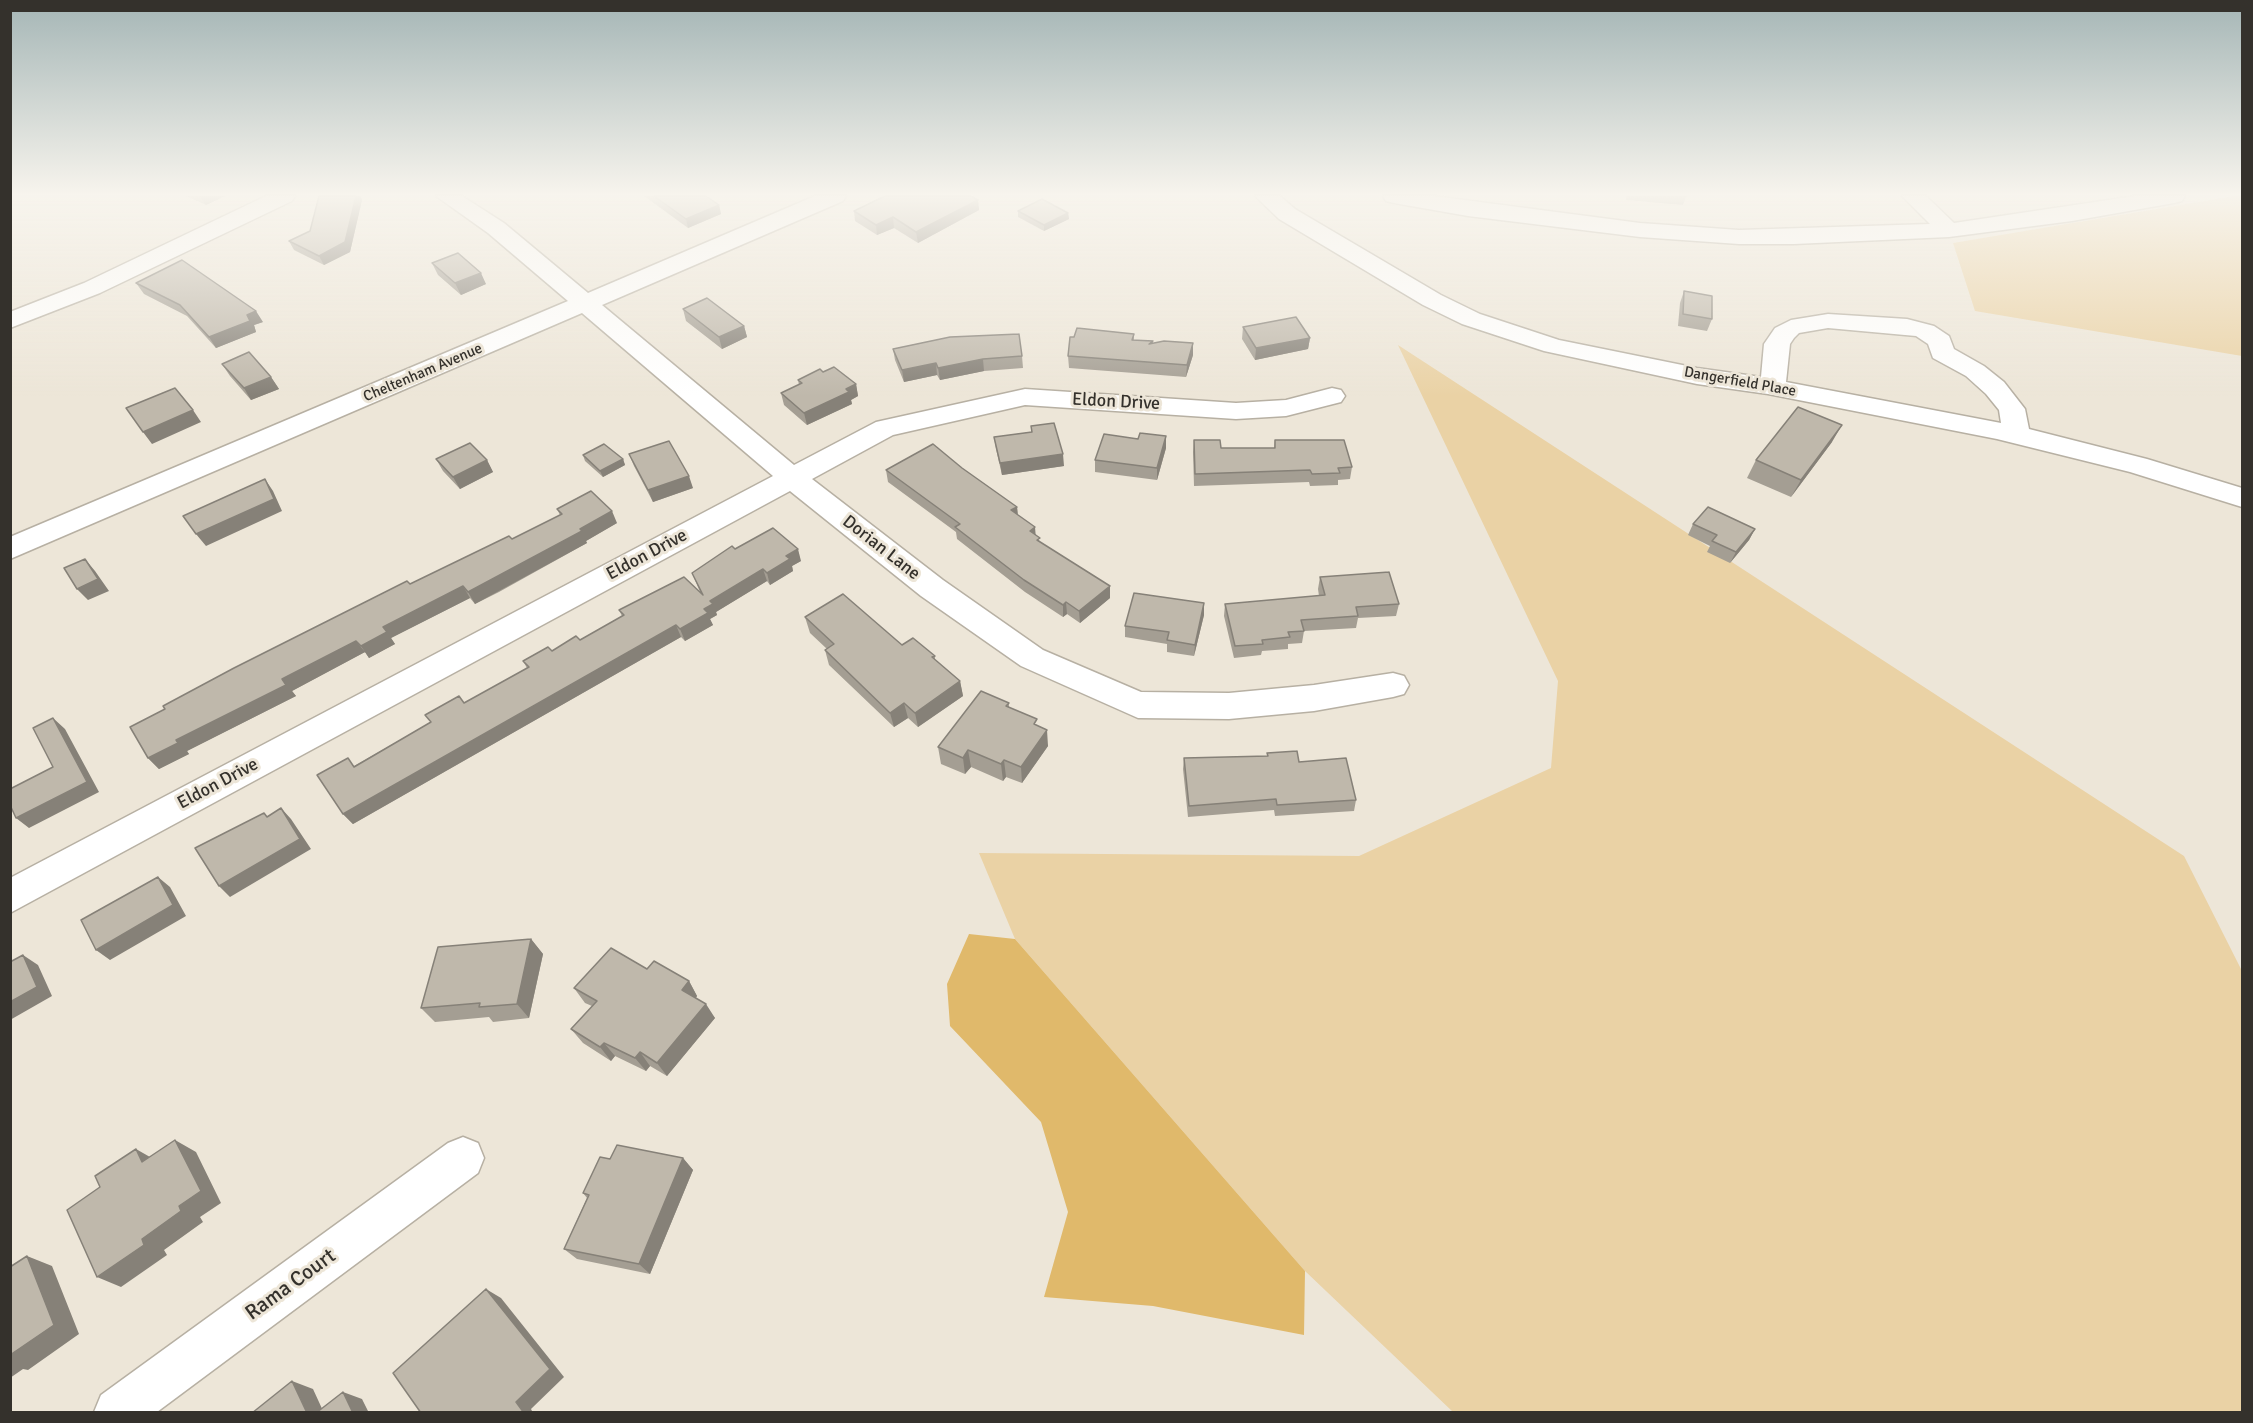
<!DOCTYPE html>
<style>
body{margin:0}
#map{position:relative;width:2253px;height:1423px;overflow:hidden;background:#ede6d8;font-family:Signika,sans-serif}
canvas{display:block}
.frame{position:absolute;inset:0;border:12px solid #34312c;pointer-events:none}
</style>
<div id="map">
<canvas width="2253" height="1423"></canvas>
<div class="frame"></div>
</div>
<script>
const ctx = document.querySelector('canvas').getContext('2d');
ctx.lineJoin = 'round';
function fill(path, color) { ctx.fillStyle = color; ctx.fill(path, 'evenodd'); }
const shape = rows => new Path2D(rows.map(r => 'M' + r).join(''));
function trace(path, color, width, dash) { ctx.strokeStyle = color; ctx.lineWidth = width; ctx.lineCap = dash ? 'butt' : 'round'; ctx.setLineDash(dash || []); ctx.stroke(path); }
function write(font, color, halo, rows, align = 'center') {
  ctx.font = font + ' Signika,sans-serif'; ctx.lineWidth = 6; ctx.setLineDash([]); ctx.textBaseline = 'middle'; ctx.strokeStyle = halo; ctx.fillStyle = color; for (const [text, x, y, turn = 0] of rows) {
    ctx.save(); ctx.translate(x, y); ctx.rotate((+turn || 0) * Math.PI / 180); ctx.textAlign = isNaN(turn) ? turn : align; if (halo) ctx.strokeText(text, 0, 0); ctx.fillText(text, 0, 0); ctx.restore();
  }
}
const green = shape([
 [2234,196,2242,196,2242,356,1975,311,1953,243],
 [1398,345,2184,856,2242,971,2242,1412,1453,1412,1305,1271,1015,939,979,853,1359,856,1551,768,1558,681]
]);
const water = shape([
 [969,934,1015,939,1305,1271,1304,1335,1153,1306,1044,1297,1068,1212,1041,1122,950,1026,947,984]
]);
const minor = shape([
 [266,196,295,196,292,201,100,293,10,328,10,312,84,283,266,196],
 [436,196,462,196,504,223,588,293,815,196,846,196,843,201,602,305,794,465,876,422,1025,389,1236,403,1286,400,1332,388,1341,390,1345,396,1341,402,1286,416,1236,419,1025,405,893,435,812,479,943,580,1043,650,1141,692,1229,693,1314,685,1393,673,1404,676,1409,685,1404,694,1393,697,1314,711,1229,719,1138,718,1021,666,921,596,790,491,10,913,10,878,773,476,582,313,10,559,10,537,568,301,488,233,436,196],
 [1255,196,1280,196,1295,209,1441,295,1480,314,1559,340,1697,368,1761,377,1764,344,1775,328,1791,320,1828,314,1907,319,1934,326,1949,336,1954,349,1984,366,2004,382,2025,409,2029,429,2147,459,2242,488,2242,507,2130,472,1997,439,1768,394,1697,384,1544,351,1462,324,1423,305,1279,219,1255,196],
 [1828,328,1916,336,1928,344,1933,358,1966,376,1986,394,1999,410,2001,423,1786,382,1790,344,1794,338,1799,333,1828,328],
 [1383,196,1434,196,1640,223,1739,230,1930,224,1902,196,1926,196,1954,223,2135,196,2185,196,2182,201,2174,203,2072,221,1949,237,1794,244,1739,244,1640,237,1468,216,1394,203,1386,201,1383,196],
 [463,1137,478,1143,484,1158,478,1173,157,1412,94,1412,101,1395,448,1143,463,1137]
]);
const wall = shape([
 [186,196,225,196,206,205],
 [319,196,360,196,362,200,350,252,324,265,294,250,289,241,310,231],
 [644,196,706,196,719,205,721,214,688,228],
 [1626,196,1688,196,1686,197,1683,205,1626,200],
 [978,200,979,210,918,243,894,228,877,235,855,221,854,211],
 [1018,211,1068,213,1069,219,1044,231,1018,217],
 [432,263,486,284,461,295,438,275],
 [136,283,263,322,254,325,256,332,216,348,187,316,144,294],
 [1684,291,1712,319,1707,331,1678,326,1680,303],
 [683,309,744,326,747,337,722,349,686,321],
 [1243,327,1310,338,1308,349,1255,360,1242,339],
 [1134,334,1134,340,1153,341,1153,344,1193,343,1193,355,1186,377,1069,368,1068,356],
 [893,349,1022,356,1023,368,984,371,940,380,937,375,904,382,895,360],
 [222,364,271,377,279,389,251,400,230,376],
 [823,372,856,384,858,396,851,400,852,404,807,425,784,405,781,393,799,385,798,380],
 [1031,426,1064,466,1002,475,996,449,994,437,1031,432],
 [1166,436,1166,448,1157,480,1095,472,1095,460,1138,439],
 [1194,440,1221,448,1274,448,1275,440,1352,467,1350,479,1338,480,1338,485,1310,486,1309,482,1194,486,1193,452],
 [1832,442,1791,497,1747,478,1756,460],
 [629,454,693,488,653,502,634,466],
 [583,455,623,459,625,465,603,477,585,461],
 [436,459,487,460,493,472,460,489,443,471],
 [962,468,1017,507,1018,515,1036,535,1040,542,1110,598,1080,623,1067,614,1063,617,1025,592,957,539,956,532,888,482,886,470],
 [557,509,617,523,586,541,587,543,499,592,475,604,470,598,391,638,395,644,369,658,365,652,292,691,296,696,187,751,189,754,159,769,148,758,410,584,512,539,560,515],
 [1693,524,1755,529,1749,540,1730,563,1707,552,1710,546,1688,535],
 [735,549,801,561,792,566,793,571,770,585,767,581,716,612,717,615,710,619,713,625,685,641,681,637,353,824,343,814,354,766,527,668,523,661,580,640,622,616,619,610,700,592,692,573],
 [1320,577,1399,604,1396,616,1358,618,1356,628,1304,631,1302,643,1288,644,1288,649,1262,651,1261,655,1234,658,1224,616,1225,604,1319,596,1318,589],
 [1204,603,1204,615,1194,656,1167,652,1167,644,1125,637,1125,626],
 [805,617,902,645,935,656,935,660,960,681,963,696,918,727,908,718,894,727,829,665,825,650,827,649,810,633],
 [1009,703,1009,707,1038,726,1048,746,1022,783,1006,777,1003,781,971,767,965,774,941,764,938,747],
 [1267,753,1299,762,1356,800,1354,811,1275,816,1274,810,1188,817,1183,769,1184,758,1267,756],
 [531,939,543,954,529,1018,493,1022,489,1017,435,1022,421,1008],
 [647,969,689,981,697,996,696,998,715,1018,667,1076,650,1066,646,1071,615,1056,611,1061,583,1043,571,1029,592,1006,585,1003,574,988],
 [683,1158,693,1170,650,1274,577,1259,564,1249,587,1198,583,1193,610,1159]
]);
const shadedWall = shape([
 [200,196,225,196,206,205],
 [356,196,360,196,362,200,350,252,324,265,319,256],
 [978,200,979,210,918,243,916,232],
 [719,205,721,214,688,228,686,219],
 [1068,213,1069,219,1044,231,1044,225],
 [893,217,894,228,877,235,876,225],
 [481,273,486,284,461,295,455,283],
 [256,311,263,322,254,325,256,332,216,348,209,337,247,315],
 [744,326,747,337,722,349,719,337],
 [1310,338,1308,349,1255,360,1256,348],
 [1193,343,1193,355,1186,377,1187,365],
 [983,359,984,371,940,380,938,368],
 [936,363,937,375,904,382,902,370],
 [271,377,279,389,251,400,244,388],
 [856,384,858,396,851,400,852,404,807,425,804,413],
 [193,410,201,422,152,444,143,432],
 [1842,425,1832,442,1791,497,1801,480],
 [1166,436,1166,448,1157,480,1157,468],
 [1063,454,1064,466,1002,475,1000,463],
 [623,459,625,465,603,477,600,471],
 [487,460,493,472,460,489,453,477],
 [689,476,693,488,653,502,648,490],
 [265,479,273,491,282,511,206,546,196,534],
 [1017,507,1018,519,1011,510],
 [612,511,617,523,586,541,587,543,475,604,468,592],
 [1035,527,1036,539,1030,531],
 [1755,529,1749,540,1730,563,1736,552],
 [798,549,801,561,792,566,793,571,770,585,767,573,786,556],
 [85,559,95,571,109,591,88,600,77,589],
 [763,569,767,581,716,612,717,615,710,619,713,625,685,641,680,629,710,601],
 [463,586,470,598,391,638,395,644,369,658,361,646,383,627],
 [1110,586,1110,598,1080,623,1079,611],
 [1066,602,1067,614,1063,617,1063,605],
 [1204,603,1204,615,1194,656,1195,645],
 [676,625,681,637,353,824,343,814],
 [356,641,365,652,292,691,296,696,187,751,189,754,159,769,148,758,176,740,282,679],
 [960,681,963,696,918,727,915,713],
 [904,703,908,718,894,727,890,713],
 [53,718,65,729,99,792,29,828,16,818,87,782],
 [1047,730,1048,746,1022,783,1021,767],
 [968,750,971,767,965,774,963,758],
 [1004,760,1006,777,1003,781,1001,764],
 [281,808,291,819,311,849,230,897,219,886],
 [158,877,170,887,186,916,110,960,96,950],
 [531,939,543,954,529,1018,517,1004],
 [23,955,38,965,52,996,10,1020,10,1002],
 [689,981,697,996,691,1004,682,990],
 [706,1004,715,1018,667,1076,657,1063],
 [604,1043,615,1056,611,1061,600,1047],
 [640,1052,650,1066,646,1071,635,1058],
 [175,1140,196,1152,221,1203,200,1217,203,1222,164,1250,167,1255,121,1287,97,1277,179,1206],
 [136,1149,157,1161,142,1162],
 [683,1158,693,1170,650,1274,639,1264],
 [27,1256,52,1266,79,1334,28,1370,23,1369,10,1378,10,1355],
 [486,1289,501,1298,564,1377,531,1409,533,1413,524,1413,516,1402],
 [292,1381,313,1389,324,1413,307,1413],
 [343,1392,362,1399,369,1413,353,1413]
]);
const building = shape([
 [319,196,356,196,345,242,319,256,289,241,310,231,319,196],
 [654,196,706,196,719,205,686,219,654,196],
 [885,196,971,196,978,200,916,232,893,217,876,225,854,211,885,196],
 [1042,199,1068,213,1044,225,1018,211,1042,199],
 [458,253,481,273,455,283,432,263,458,253],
 [182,260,256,311,247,315,250,321,209,337,180,305,136,283,182,260],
 [1684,291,1712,296,1712,319,1683,314,1684,291],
 [707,298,744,326,719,337,683,309,707,298],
 [1296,317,1310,338,1256,348,1243,327,1296,317],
 [1077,328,1134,334,1132,340,1153,341,1149,344,1164,341,1193,343,1187,365,1068,356,1070,337,1074,337,1077,328],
 [1019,334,1022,356,983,359,938,368,936,363,902,370,893,349,950,337,1019,334],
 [249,352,271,377,244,388,222,364,249,352],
 [834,367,856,384,846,389,849,392,804,413,781,393,802,383,798,380,820,369,823,372,834,367],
 [175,388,193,410,143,432,126,408,175,388],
 [1798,407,1842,425,1801,480,1756,460,1798,407],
 [1054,423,1063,454,1000,463,994,437,1032,432,1031,426,1054,423],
 [1140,433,1166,436,1157,468,1095,460,1104,434,1138,439,1140,433],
 [1194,440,1220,440,1221,448,1275,448,1275,440,1344,440,1352,467,1338,468,1340,473,1312,474,1310,470,1195,474,1194,440],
 [669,441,689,476,648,490,629,454,669,441],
 [470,443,487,460,453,477,436,459,470,443],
 [604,444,623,459,600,471,583,455,604,444],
 [933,444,962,468,1017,507,1011,510,1035,527,1030,531,1040,538,1037,540,1110,586,1079,611,1066,602,1063,605,1024,580,955,527,960,524,886,470,933,444],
 [265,479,274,499,196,534,183,516,265,479],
 [591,491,612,511,580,529,582,531,468,592,463,586,383,627,387,632,361,646,356,641,282,679,286,685,176,740,178,743,148,758,130,727,165,709,163,706,234,668,407,581,410,584,509,536,512,539,562,514,557,509,591,491],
 [1708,507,1755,529,1736,552,1712,541,1717,535,1693,524,1708,507],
 [773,528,798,549,786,556,790,559,767,573,763,569,710,601,713,604,704,609,708,613,680,629,676,625,343,814,317,775,348,758,354,767,431,722,425,715,459,696,464,703,529,667,523,661,548,647,552,651,576,636,580,640,624,615,619,610,684,577,703,595,692,573,732,546,735,549,773,528],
 [85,559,98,579,77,589,64,568,85,559],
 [1389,572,1399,604,1356,607,1358,616,1301,620,1304,631,1288,632,1290,637,1262,640,1263,644,1235,646,1225,604,1325,595,1320,577,1389,572],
 [1134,593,1204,603,1195,645,1167,640,1169,632,1125,626,1134,593],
 [843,594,902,645,913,638,935,656,932,657,960,681,915,713,904,703,890,713,825,650,834,644,805,617,843,594],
 [981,691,1009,703,1006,706,1037,719,1034,724,1047,730,1021,767,1004,760,1001,764,968,750,963,758,938,747,981,691],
 [53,718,87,782,16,818,10,805,10,789,53,767,33,728,53,718],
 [1297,751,1299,762,1346,758,1356,800,1277,805,1276,799,1189,806,1184,758,1268,756,1267,753,1297,751],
 [281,808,300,839,219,886,195,848,264,813,267,817,281,808],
 [158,877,173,905,96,950,81,920,158,877],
 [531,939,517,1004,479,1007,480,1003,421,1008,438,947,531,939],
 [611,948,647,969,654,961,689,981,682,990,706,1004,657,1063,640,1052,635,1058,604,1043,600,1047,571,1029,597,1001,574,988,611,948],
 [23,955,37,987,10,1002,10,962,23,955],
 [175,1140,201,1191,179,1206,181,1211,142,1239,144,1245,97,1277,67,1210,100,1187,95,1176,136,1149,142,1162,175,1140],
 [617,1145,683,1158,639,1264,564,1249,589,1195,583,1193,600,1157,610,1159,617,1145],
 [27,1256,54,1325,10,1355,10,1267,27,1256],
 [486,1289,550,1369,516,1402,524,1413,421,1413,393,1373,486,1289],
 [292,1381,307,1413,252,1413,292,1381],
 [343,1392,353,1413,316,1413,343,1392]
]);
const farStreetnames = [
 ["Cheltenham Avenue",423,373,-23],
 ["Dangerfield Place",1740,382,10]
];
const streetNames = [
 ["Eldon Drive",1116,402,3],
 ["Dorian Lane",881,548,38],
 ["Eldon Drive",647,555,-28],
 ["Eldon Drive",218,784,-28]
];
const nearStreetnames = [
 ["Rama Court",291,1285,-36]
];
fill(green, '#ead2a5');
fill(water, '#e0b96b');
trace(minor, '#b7b0a3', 3);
fill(minor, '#fff');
fill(wall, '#a49e93');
fill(shadedWall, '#868178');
fill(building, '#bfb8ab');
trace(building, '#868178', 1.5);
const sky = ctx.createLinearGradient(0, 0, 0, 396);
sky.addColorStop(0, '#a5b6b6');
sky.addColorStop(0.49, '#f7f4ed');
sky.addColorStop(1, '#f7f4ed00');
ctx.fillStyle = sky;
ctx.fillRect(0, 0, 2253, 396);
write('15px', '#34312c', '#ede6d8', farStreetnames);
write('18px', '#34312c', '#ede6d8', streetNames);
write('21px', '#34312c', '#ede6d8', nearStreetnames);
</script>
